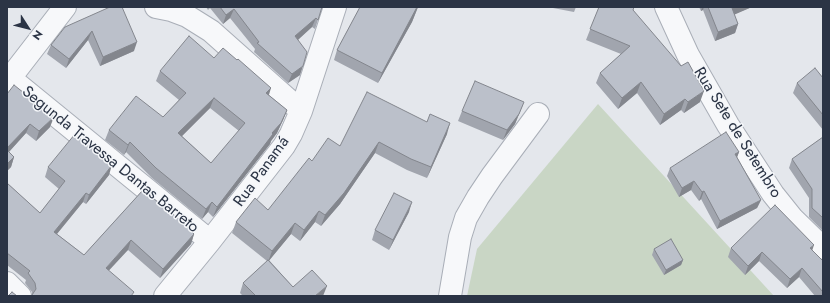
<!DOCTYPE html>
<html>
<head>
<meta charset="utf-8">
<style>
  body { margin:0 }
  #map { position:relative; width:830px; height:303px; overflow:hidden; background:#e4e7ec; font-family:Jost,sans-serif }
  canvas { display:block }
  .frame { position:absolute; inset:0; border:8px solid #2b3445; pointer-events:none }
  .north { position:absolute; left:8px; top:8px; width:40px; height:40px; -webkit-text-stroke:3px #f4f6f9; paint-order:stroke; rotate:126deg; font-size:11px; font-weight:700; line-height:16px; text-align:center; color:#2b3445 }
  .north::after { content:''; display:block; margin:auto; width:14px; height:18px; background:#2b3445; clip-path:polygon(50% 0,100% 100%,50% 72%,0 100%) }
</style>
</head>
<body>
<div id="map">
<canvas width="830" height="303"></canvas>
<div class="frame"></div>
<div class="north">N</div>
</div>
<script>
const context = document.querySelector('canvas').getContext('2d');
context.lineJoin = 'round';
function fill(path, color) { context.fillStyle = color; context.fill(path, 'evenodd'); }
const toPath = rows => new Path2D(rows.map(r => 'M' + r).join(''));
function strokePath(path, color, width, dash) { context.strokeStyle = color; context.lineWidth = width; context.lineCap = dash ? 'butt' : 'round'; context.setLineDash(dash || []); context.stroke(path); }
function write(font, color, halo, rows, align = 'center') {
  context.font = font + ' Jost,sans-serif'; context.lineWidth = 3; context.setLineDash([]); context.textBaseline = 'middle'; context.strokeStyle = halo; context.fillStyle = color; for (const [text, x, y, turn = 0] of rows) {
    context.save(); context.translate(x, y); context.rotate((+turn || 0) * Math.PI / 180); context.textAlign = isNaN(turn) ? turn : align; if (halo) context.strokeText(text, 0, 0); context.fillText(text, 0, 0); context.restore();
  }
}
fill(toPath([
  [598,104,774,296,467,296,477,249]
]), '#c9d6c5');
const minor = toPath([
  [156,7,171,10,187,16,211,31,301,111],
  [666,7,688,55,728,125,773,194,793,219,823,248],
  [10,78,210,241],
  [7,82,65,7],
  [7,283,20,296],
  [165,296,210,241,284,146,291,134,301,111,335,7],
  [450,296,460,237,466,218,478,197,492,176,538,114]
]);
strokePath(minor, '#a9aeb7', 24);
strokePath(minor, '#f7f8fa', 22);
fill(toPath([
  [110,7,134,51,100,66,88,40,66,68,47,54,51,45],
  [206,7,322,7,315,29,312,27,298,40,300,75,288,83,254,52,255,49,230,18,223,24,210,8,208,10],
  [360,7,418,7,412,22,378,83,334,60,337,50],
  [550,7,576,7,574,12,553,8,553,7],
  [599,7,634,7,633,10,700,102,684,113,681,110,660,125,637,93,618,109,596,83,600,73,621,54,586,40],
  [699,7,752,7,734,14,738,24,735,33,715,41,703,10,701,11],
  [214,58,269,95,287,110,283,120,277,133,271,141,270,144,213,217,208,212,202,219,152,178,126,152,124,155,105,140,109,130,163,117,179,100,156,81,160,71],
  [210,108,239,131,211,163,182,136],
  [823,78,823,130,793,93,797,83],
  [7,94,50,127,36,141,26,133,9,152,14,157,11,167,7,171],
  [462,111,520,112,515,124,503,140,458,121],
  [447,134,427,178,407,170,375,153,340,204,321,226,315,222,300,241,291,234,269,260,293,287,323,296,243,296,240,293,243,283,267,261,232,233,236,222,268,210,340,146],
  [823,137,823,231,809,217,809,198,789,168,792,159],
  [739,152,737,157,761,200,757,208,717,229,701,199,699,201,691,190,679,197,667,176,670,168],
  [48,167,109,175,86,204,83,202,57,234,84,255,143,190,194,234,191,244,160,278,128,250,32,295,32,292,25,283,26,280,7,265,7,183,40,213,59,189,45,177],
  [409,212,389,250,372,240,375,230],
  [731,248,812,250,823,261,823,296,815,296,799,277,787,288,759,261,745,275,728,257],
  [654,249,683,260,681,265,664,275,652,255]
]), '#a1a5ae');
fill(toPath([
  [417,7,418,7,412,22,378,83,382,73],
  [702,7,704,7,703,10,701,11],
  [734,7,752,7,729,17,732,8],
  [234,9,230,18,223,24,226,15],
  [316,18,312,27,292,45,295,36],
  [738,24,735,33,715,41,718,32],
  [92,31,88,40,66,68,69,59],
  [137,42,134,51,100,66,103,57],
  [303,66,300,75,288,83,292,74],
  [641,82,637,93,618,109,622,98],
  [271,88,268,98,266,93],
  [704,91,700,102,684,113,688,102],
  [214,98,210,108,175,143,178,133],
  [685,99,681,110,660,125,664,114],
  [524,102,515,124,503,140,507,130],
  [287,110,283,120,277,133,271,141,270,144,213,217,217,207,272,133],
  [54,117,50,127,36,141,39,131],
  [450,123,447,134,427,178,431,167],
  [30,124,26,133,7,154,7,148],
  [130,142,126,152,124,155,128,145],
  [379,142,375,153,340,204,321,226,325,215],
  [739,152,736,160,735,154],
  [14,157,11,167,7,171,7,164],
  [112,165,109,175,86,204,89,195],
  [694,181,691,190,679,197,682,188],
  [704,191,701,199,699,201,702,192],
  [86,193,83,202,51,241,54,232],
  [761,200,757,208,717,229,720,221],
  [212,202,208,212,202,219,206,209],
  [412,202,409,212,389,250,393,240],
  [319,211,315,222,300,241,304,230],
  [295,223,291,234,268,262,272,251],
  [194,234,191,244,160,278,163,269],
  [131,240,128,250,102,278,106,268],
  [814,245,811,254,810,248],
  [762,252,759,261,745,275,748,266],
  [683,260,681,265,664,275,666,270],
  [802,268,799,277,787,288,790,279],
  [327,286,323,296,315,296]
]), '#83868d');
const building = toPath([
  [110,7,122,7,137,42,103,57,92,31,69,59,51,45,65,27,110,7],
  [220,7,322,7,318,20,316,18,295,36,307,52,303,66,292,74,257,43,259,42,234,9,226,15,220,7],
  [360,7,417,7,382,73,337,50,360,7],
  [599,7,634,7,633,10,681,66,688,62,704,91,688,102,685,99,664,114,641,82,622,98,600,73,630,46,590,29,599,7],
  [708,7,734,7,732,8,738,24,718,32,708,7],
  [189,36,214,58,223,48,237,60,238,59,271,88,266,93,287,110,281,123,272,133,273,134,217,207,212,202,206,209,156,168,130,142,128,145,109,130,136,96,163,117,186,93,160,71,189,36],
  [214,98,245,123,211,163,178,133,214,98],
  [815,68,823,78,823,115,797,83,815,68],
  [475,81,524,102,519,114,507,130,462,111,475,81],
  [14,85,54,117,39,131,30,124,7,148,7,94,14,85],
  [367,92,427,122,430,114,450,123,431,167,411,159,379,142,344,193,325,215,319,211,304,230,295,223,272,251,236,222,255,198,268,210,309,158,312,161,328,138,340,146,367,92],
  [726,132,739,152,735,154,761,200,720,221,704,191,702,192,694,181,682,188,670,168,726,132],
  [75,134,112,165,89,195,86,193,54,232,84,255,143,190,189,227,188,228,194,234,163,269,131,240,106,268,134,292,131,296,31,296,32,295,36,289,35,283,28,273,30,271,7,253,7,183,40,213,65,181,48,167,75,134],
  [823,137,823,218,812,208,812,189,792,159,823,137],
  [7,150,14,157,7,164,7,150],
  [394,193,412,202,393,240,375,230,394,193],
  [775,205,814,245,810,248,823,261,823,292,802,268,790,279,762,252,748,266,731,248,775,205],
  [671,239,683,260,666,270,654,249,671,239],
  [268,260,293,287,312,270,327,286,315,296,256,296,243,283,268,260],
  [12,292,17,296,8,296,12,292]
]);
fill(building, '#bbc0ca');
strokePath(building, '#83868d', 1);
write('16px', '#2b3445', '#f4f6f9', [
  ["Rua Sete de Setembro",737,133,58],
  ["Segunda Travessa Dantas Barreto",110,160,39],
  ["Rua Panamá",262,172,-54]
]);
</script>
</body>
</html>
